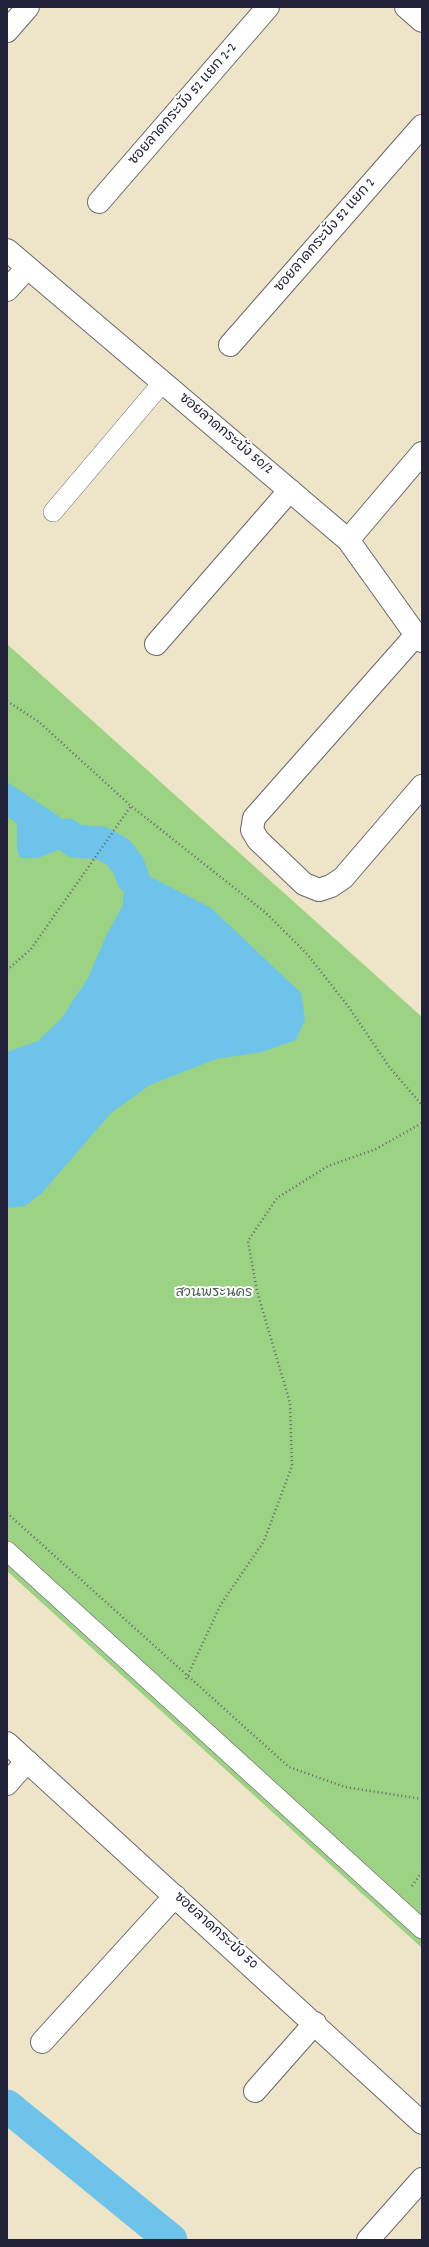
<!DOCTYPE html>
<html>
<head>
<meta charset="utf-8">
<style>
  body { margin:0 }
  #map { position:relative; width:429px; height:2247px; overflow:hidden; background:#eee4c7; font-family:Dekko,sans-serif }
  canvas { display:block }
  .frame { position:absolute; inset:0; border:8px solid #22223b; pointer-events:none }
</style>
</head>
<body>
<div id="map">
<canvas width="429" height="2247"></canvas>
<div class="frame"></div>
</div>
<script>
const context = document.querySelector('canvas').getContext('2d');
context.lineJoin = 'round';
function fill(path, color) { context.fillStyle = color; context.fill(path, 'evenodd'); }
const toPath = rows => new Path2D(rows.map(r => 'M' + r).join(''));
function strokePath(path, color, width, dash) { context.strokeStyle = color; context.lineWidth = width; context.lineCap = dash ? 'butt' : 'round'; context.setLineDash(dash || []); context.stroke(path); }
function write(font, color, halo, rows, align = 'center') {
  context.font = font + ' Dekko,"Playpen Sans Thai",sans-serif'; context.lineWidth = 4; context.setLineDash([]); context.textBaseline = 'middle'; context.strokeStyle = halo; context.fillStyle = color; for (const [text, x, y, turn = 0] of rows) {
    context.save(); context.translate(x, y); context.rotate((+turn || 0) * Math.PI / 180); context.textAlign = isNaN(turn) ? turn : align; if (halo) context.strokeText(text, 0, 0); context.fillText(text, 0, 0); context.restore();
  }
}
fill(toPath([
  [7,644,422,1017,422,1948,7,1571]
]), '#9bd283');
fill(toPath([
  [7,782,60,817,67,835,58,850,38,858,20,858,17,849,17,823,7,817],
  [147,875,211,908,301,993,305,1020,296,1040,262,1052,216,1059,150,1085,111,1113,42,1193,25,1206,7,1208,7,1052,38,1041,61,1019,88,978,107,934,123,905,124,890,133,878]
]), '#6ec3ea');
strokePath(toPath([
  [67,835,75,841,101,843,118,852,128,865,133,878],
  [7,2106,171,2240]
]), '#6ec3ea', 33);
const service = toPath([
  [53,512,163,382],
  [7,1551,422,1929]
]);
const minor = toPath([
  [406,7,422,21],
  [7,31,28,7],
  [99,202,268,7],
  [7,250,348,540,416,635,422,641],
  [7,290,27,268],
  [230,345,422,126],
  [348,540,422,453],
  [416,635,254,818,252,830,258,840,304,884,319,890,331,886,343,878,422,786],
  [156,644,290,490],
  [7,1743,422,2123],
  [7,1784,27,1761],
  [42,2042,175,1896],
  [255,2091,315,2023],
  [368,2240,422,2179]
]);
strokePath(service, '#69666c', 20);
strokePath(minor, '#69666c', 24);
strokePath(toPath([
  [7,701,39,722,131,806,266,913,307,954,348,1006,390,1068,422,1105],
  [7,970,31,949,131,806],
  [7,1513,289,1767,345,1787,422,1799],
  [186,1679,221,1604,264,1541,292,1466,290,1403,257,1291,248,1241,277,1198,328,1166,376,1149,422,1123],
  [412,1886,422,1872]
]), '#69666c', 2.5, [1, 3]);
strokePath(service, '#fff', 19);
strokePath(minor, '#fff', 22);
write('14px', '#22223b', '#fff', [
  ["ซอยลาดกระบัง 52 แยก 2-2",184,105,-49],
  ["ซอยลาดกระบัง 52 แยก 2",326,236,-49],
  ["ซอยลาดกระบัง 50/2",225,435,40],
  ["ซอยลาดกระบัง 50",215,1932,42]
]);
write('14px', '#4c6054', '#fff', [
  ["สวนพระนคร",214,1294]
]);
</script>
</body>
</html>
